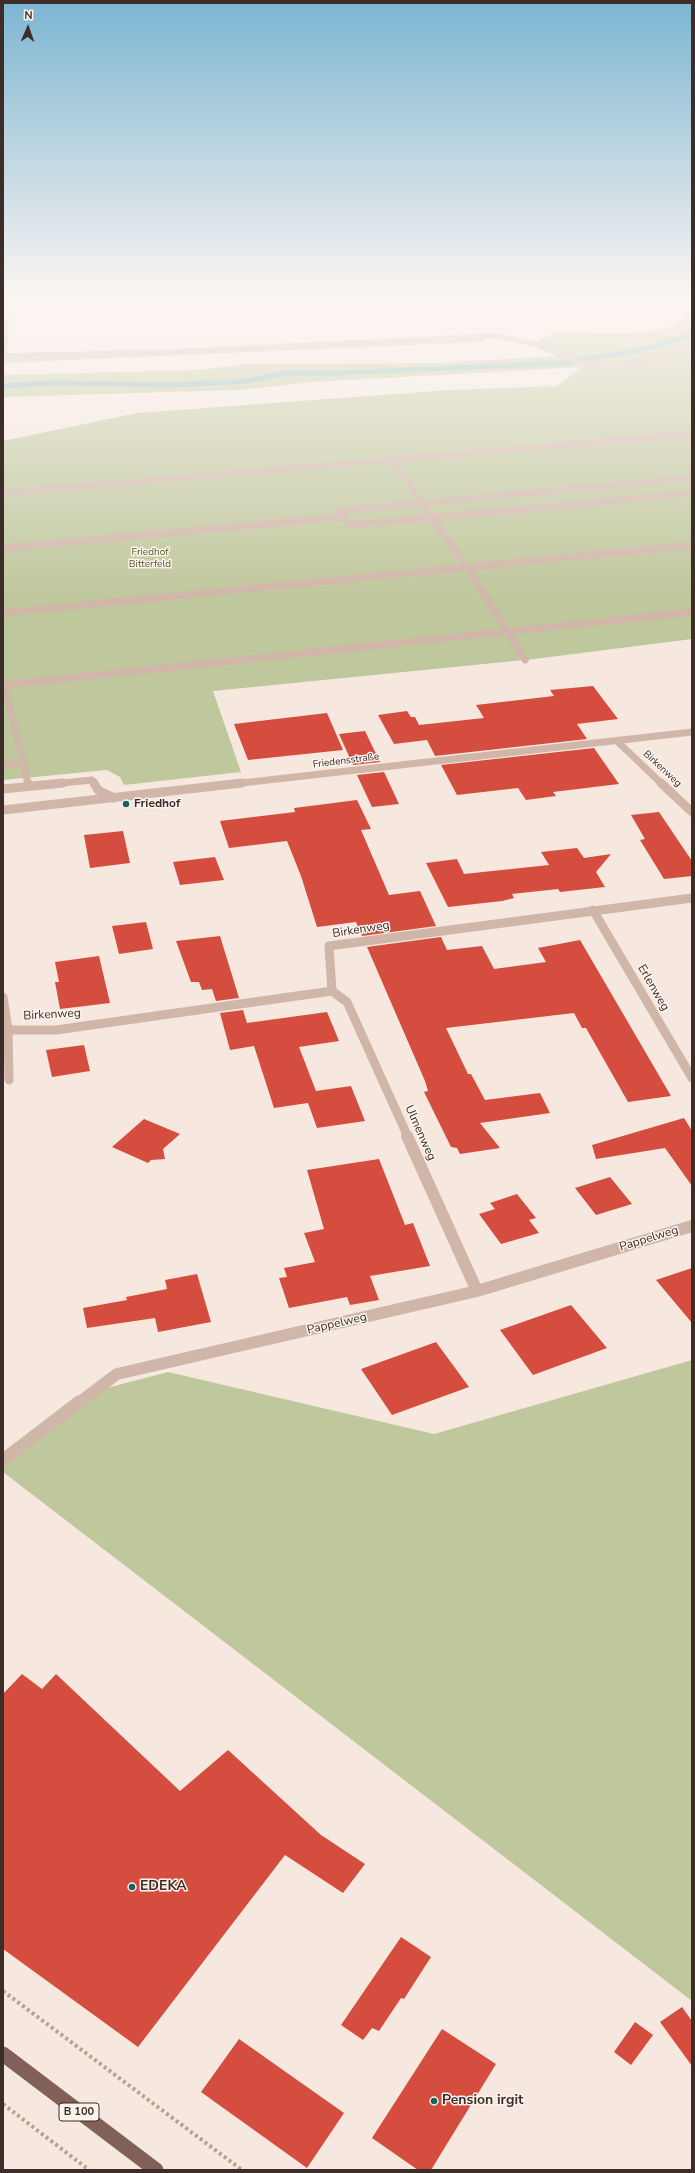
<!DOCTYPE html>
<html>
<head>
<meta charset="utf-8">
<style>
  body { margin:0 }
  #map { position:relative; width:695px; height:2173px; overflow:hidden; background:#f6e8df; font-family:"Nunito Sans",sans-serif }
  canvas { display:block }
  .frame { position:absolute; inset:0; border:4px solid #3c2d29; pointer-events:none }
  .north { position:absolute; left:8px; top:8px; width:40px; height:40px; -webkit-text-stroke:3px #fcf3ed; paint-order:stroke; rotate:2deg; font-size:11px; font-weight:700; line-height:16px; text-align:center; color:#3c2d29 }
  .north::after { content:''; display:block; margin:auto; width:14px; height:18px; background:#3c2d29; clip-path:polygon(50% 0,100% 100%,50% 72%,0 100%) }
</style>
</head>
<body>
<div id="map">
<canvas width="695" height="2173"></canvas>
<div class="frame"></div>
<div class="north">N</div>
</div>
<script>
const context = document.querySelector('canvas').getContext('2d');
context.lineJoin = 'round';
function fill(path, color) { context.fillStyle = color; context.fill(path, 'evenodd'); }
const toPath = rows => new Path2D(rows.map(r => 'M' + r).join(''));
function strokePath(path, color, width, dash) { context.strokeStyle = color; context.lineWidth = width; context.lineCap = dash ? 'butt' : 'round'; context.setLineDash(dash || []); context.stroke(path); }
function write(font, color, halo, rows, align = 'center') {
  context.font = font + ' "Nunito Sans",sans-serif'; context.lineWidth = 3; context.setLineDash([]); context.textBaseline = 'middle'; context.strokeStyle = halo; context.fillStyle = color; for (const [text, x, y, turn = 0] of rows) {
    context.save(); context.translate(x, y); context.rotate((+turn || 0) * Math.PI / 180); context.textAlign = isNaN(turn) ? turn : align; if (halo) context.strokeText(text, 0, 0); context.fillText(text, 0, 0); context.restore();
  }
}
fill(toPath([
  [692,312,692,639,534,659,213,691,241,772,124,785,120,777,107,770,3,780,3,441,137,413,449,390,557,386,582,367,313,382,240,390,3,397,3,375,198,370,248,364,438,363,558,356,537,341,555,333,633,334,673,327],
  [3,318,9,318,7,353,44,357,483,339,484,342,3,363],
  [692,1360,692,2001,3,1472,3,1452,76,1396,168,1372,434,1434]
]), '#bfc79c');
strokePath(toPath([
  [3,386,52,383,169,385,248,381,286,373,338,373,561,363,641,350,692,335]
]), '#7ab7b0', 5);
fill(toPath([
  [593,686,618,719,577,724,587,739,435,756,427,740,394,744,378,715,407,711,411,717,415,717,419,725,484,718,476,705,554,696,550,690],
  [327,713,343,750,248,760,234,724],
  [365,731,380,762,353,765,339,734],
  [594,748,619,784,553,792,556,796,526,800,518,788,457,795,441,765],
  [384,772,399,804,372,807,357,775],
  [357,800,371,829,361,830,389,895,420,891,436,926,362,936,356,922,317,927,301,876,287,841,229,848,220,821,295,812,294,808],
  [659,812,692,861,692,876,664,879,640,840,645,839,631,815],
  [123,831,130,863,90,868,84,835],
  [577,848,584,858,611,854,596,872,605,887,560,892,558,889,512,894,514,898,502,901,448,907,426,863,457,859,464,874,549,865,541,852],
  [215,857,224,880,180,885,173,862],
  [146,922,153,949,119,954,112,926],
  [220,936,239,998,216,1001,212,989,202,990,199,982,191,982,176,941],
  [441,937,447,950,482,946,494,969,546,962,538,948,580,940,671,1096,628,1102,586,1028,582,1028,574,1013,446,1028,468,1074,471,1074,485,1100,540,1093,550,1113,480,1123,500,1148,460,1154,457,1148,451,1147,424,1092,428,1091,425,1081,367,947],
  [99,956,110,1003,60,1009,55,982,59,982,55,962],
  [243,1010,247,1023,327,1012,339,1041,299,1047,316,1091,351,1086,365,1121,317,1128,308,1103,274,1108,254,1046,230,1050,220,1013],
  [84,1045,90,1071,52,1077,46,1050],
  [684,1118,692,1131,692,1186,665,1148,596,1159,592,1145],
  [144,1119,180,1134,163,1149,165,1159,151,1160,148,1163,112,1147],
  [379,1159,405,1225,413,1223,430,1266,370,1276,379,1300,350,1305,347,1297,289,1308,279,1278,287,1277,284,1268,315,1262,304,1233,324,1229,307,1170],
  [610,1177,632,1204,596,1215,575,1188],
  [517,1194,536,1218,529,1220,539,1233,501,1244,479,1214,495,1209,490,1203],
  [692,1268,692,1323,656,1280],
  [197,1274,211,1322,158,1332,155,1318,87,1328,83,1308,127,1300,126,1297,167,1289,165,1280],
  [571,1305,607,1348,533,1375,500,1330],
  [436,1342,469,1387,392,1415,361,1369],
  [22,1674,42,1689,56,1674,180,1791,228,1750,321,1835,365,1864,343,1893,285,1855,138,2047,3,1949,3,1694],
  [401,1937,431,1957,404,1999,401,1998,379,2031,372,2028,363,2040,341,2025],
  [682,2007,692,2021,692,2066,660,2022],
  [635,2022,653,2035,631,2065,614,2052],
  [442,2029,496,2064,431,2170,418,2170,372,2138],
  [239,2039,344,2113,307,2168,201,2092]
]), '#d44d3f');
strokePath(toPath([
  [3,1991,242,2170],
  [3,2104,89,2170]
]), '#bc9e93', 4, [3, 3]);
strokePath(toPath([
  [3,356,172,352,495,336,535,344,584,364,609,366,631,365,692,349],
  [391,459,427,510],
  [3,493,692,434],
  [346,510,692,478],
  [516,510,692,493]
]), '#d0b5a9', 5.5);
strokePath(toPath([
  [426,509,467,567,525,660],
  [345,517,341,510,357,509],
  [3,548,345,517,350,525,526,509],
  [3,613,692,545],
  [23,762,28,784],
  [3,764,23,762,4,685,692,612],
  [53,784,92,780,94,784]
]), '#d0b5a9', 7);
strokePath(toPath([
  [28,783,29,786],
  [94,783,98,790,114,798],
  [3,789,63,783]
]), '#d0b5a9', 9);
strokePath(toPath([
  [617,741,662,784],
  [233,784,692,732]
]), '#d0b5a9', 7);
strokePath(toPath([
  [661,783,692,812],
  [3,810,242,783],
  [593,910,692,1078],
  [332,991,347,1002,408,1137],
  [3,997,8,1029,9,1080],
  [3,1030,56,1030,332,991,329,946,692,898]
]), '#d0b5a9', 9);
strokePath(toPath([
  [407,1136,477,1291],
  [3,1460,117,1374,477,1291,692,1226]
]), '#d0b5a9', 12);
strokePath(toPath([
  [3,2054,156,2170]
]), '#806059', 15);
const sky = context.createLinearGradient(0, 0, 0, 600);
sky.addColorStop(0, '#7cb5d2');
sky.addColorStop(0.49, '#fbf5f1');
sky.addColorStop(1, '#fbf5f100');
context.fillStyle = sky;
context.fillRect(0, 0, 695, 600);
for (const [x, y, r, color] of [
  [126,804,4,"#19645e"],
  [132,1887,4,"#19645e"],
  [434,2101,4,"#19645e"]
]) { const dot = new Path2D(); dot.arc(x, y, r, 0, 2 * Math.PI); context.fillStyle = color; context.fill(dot); strokePath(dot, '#fcf3ed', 1.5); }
write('10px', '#535e2a', '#fcf3ed', [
  ["Friedhof",150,553],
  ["Bitterfeld",150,565]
]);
write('10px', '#3c2d29', '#fcf3ed', [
  ["Friedensstraße",346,761,-7],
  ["Birkenweg",662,769,43]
]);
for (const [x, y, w] of [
  [79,2112,40]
]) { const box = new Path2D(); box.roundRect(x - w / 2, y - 9, w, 18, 3); context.fillStyle = '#fcf3ed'; context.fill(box); strokePath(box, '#3c2d29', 1); }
write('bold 11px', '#3c2d29', null, [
  ["B 100",79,2112]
]);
write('bold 12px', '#3c2d29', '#fcf3ed', [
  ["Friedhof",134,804]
], 'left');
write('12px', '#3c2d29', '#fcf3ed', [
  ["Birkenweg",361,930,-9],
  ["Erlenweg",653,988,60],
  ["Birkenweg",52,1015,-3],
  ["Ulmenweg",420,1133,66],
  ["Pappelweg",649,1239,-17],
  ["Pappelweg",337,1324,-13]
]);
write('bold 14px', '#3c2d29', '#fcf3ed', [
  ["EDEKA",140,1887],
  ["Pension irgit",442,2101]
], 'left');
</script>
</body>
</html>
